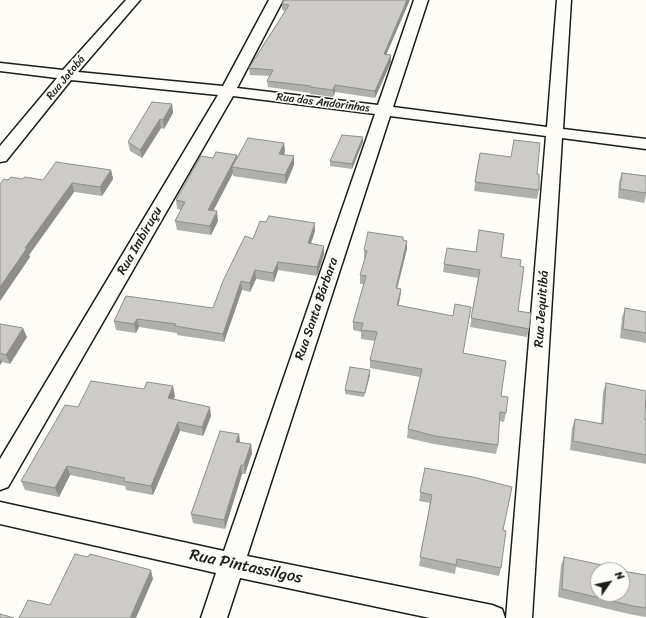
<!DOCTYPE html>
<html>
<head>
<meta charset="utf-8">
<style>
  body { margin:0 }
  #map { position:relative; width:646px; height:618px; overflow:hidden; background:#fdfcf7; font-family:Sriracha,sans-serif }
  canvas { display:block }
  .north { position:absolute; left:590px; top:562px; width:40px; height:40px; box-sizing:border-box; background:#fdfcf7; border:1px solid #a3a29f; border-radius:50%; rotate:56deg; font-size:11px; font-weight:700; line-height:16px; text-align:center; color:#1c1c1c }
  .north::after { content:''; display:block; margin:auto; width:14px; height:18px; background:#1c1c1c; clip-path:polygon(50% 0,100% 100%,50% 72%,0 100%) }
</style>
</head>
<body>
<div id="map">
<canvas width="646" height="618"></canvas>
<div class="north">N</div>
</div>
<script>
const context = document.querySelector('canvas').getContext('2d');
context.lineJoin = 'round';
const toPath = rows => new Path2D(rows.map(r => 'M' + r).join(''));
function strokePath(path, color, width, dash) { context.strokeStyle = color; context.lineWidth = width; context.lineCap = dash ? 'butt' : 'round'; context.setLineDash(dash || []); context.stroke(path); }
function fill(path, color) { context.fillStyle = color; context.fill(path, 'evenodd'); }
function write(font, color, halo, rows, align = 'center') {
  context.font = font + ' Sriracha,sans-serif'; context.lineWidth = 3.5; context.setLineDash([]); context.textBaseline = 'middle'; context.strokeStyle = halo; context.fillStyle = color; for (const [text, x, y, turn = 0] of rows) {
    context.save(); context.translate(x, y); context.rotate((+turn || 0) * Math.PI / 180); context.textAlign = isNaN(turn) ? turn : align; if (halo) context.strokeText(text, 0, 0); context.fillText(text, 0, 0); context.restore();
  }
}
const minor = toPath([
  [126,0,140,0,78,72,223,86,269,0,283,0,237,88,378,105,414,0,428,0,393,107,547,127,557,0,571,0,563,129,646,139,646,149,562,138,532,618,506,618,546,136,390,116,247,556,492,605,502,609,505,618,430,618,240,578,227,618,201,618,216,573,0,524,0,502,224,551,375,114,233,96,8,487,0,490,0,459,218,95,71,80,6,161,0,162,0,146,57,78,0,71,0,63,63,70,126,0]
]);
strokePath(minor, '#1c1c1c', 3);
fill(minor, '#fdfcf7');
fill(toPath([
  [284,0,387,54,391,55,391,62,375,98,335,92,333,97,310,94,310,93,268,87,267,81,270,76,250,75,249,68,285,11,282,10,282,4],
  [172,104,173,113,164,129,161,128,142,158,130,151,128,142],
  [363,142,352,169,330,166,330,161],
  [284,143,285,152,283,154,294,165,286,184,233,176,233,173,213,211,218,221,211,235,177,230,175,221,181,210,177,209,176,200,213,158,237,158],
  [480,153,537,174,539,190,537,199,474,191],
  [111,170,113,179,102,196,74,192,29,255,30,257,0,301,0,184,8,180,22,179,43,180],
  [622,173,646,176,646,195,644,203,618,198,619,182],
  [266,222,315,231,311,244,324,246,324,254,317,276,278,270,274,282,256,279,250,292,242,290,224,342,177,335,177,333,139,327,136,333,116,330,114,321,213,308,253,239],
  [403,240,407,241,407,249,397,288,401,289,400,298,398,306,463,353,501,396,506,413,504,422,499,421,498,445,496,454,434,444,407,438,408,429,420,377,370,368,370,360,375,341,361,339,361,332,353,330,353,322,364,284,360,284,360,275,365,259,364,259,364,250],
  [501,257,518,311,529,329,527,337,470,327,478,278,443,272,444,264],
  [625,308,646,312,646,343,620,338,622,317],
  [0,324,27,337,10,364,2,362,0,365],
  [370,375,364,397,345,394,345,390],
  [606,383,646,420,646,464,570,450,572,428,575,419,601,424,603,392],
  [175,396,173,399,211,416,203,436,180,431,153,495,126,490,125,486,70,475,59,497,25,490,21,481,78,407],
  [239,434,240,443,251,444,252,453,245,474,242,474,225,529,193,523,191,514],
  [425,468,503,530,501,568,499,576,456,567,455,574,419,566,430,503,419,501],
  [564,557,607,568,646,575,646,617,629,614,558,597,561,565]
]), '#afafac');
fill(toPath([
  [407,0,410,0,384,60,384,54],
  [391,55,391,62,375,98,375,91],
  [335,85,335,92,333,97,333,90],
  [172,104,173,113,164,129,163,120],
  [160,119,161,128,142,158,140,150],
  [363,137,363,142,352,169,352,164],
  [284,143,285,152,280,163,279,154],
  [237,155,238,164,232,167,233,173,209,219,208,210],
  [294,156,294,165,286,184,285,175],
  [111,170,113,179,102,196,100,187],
  [72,183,74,192,29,255,30,257,0,301,0,287,25,248],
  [217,211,218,221,211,235,210,226],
  [315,223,315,231,308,252,308,243],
  [407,241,407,249,395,297,396,288],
  [324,246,324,254,317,276,317,267],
  [278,262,278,270,274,282,273,273],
  [255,270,256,279,250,292,250,283],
  [241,281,242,290,224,342,223,334],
  [401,289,400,298,396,314,397,305],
  [137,319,139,327,136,333,134,324],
  [23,328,27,337,10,364,6,355],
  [0,358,2,362,0,365],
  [370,370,370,375,364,397,365,393],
  [173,386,175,396,170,408,168,398],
  [210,407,211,416,203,436,202,427],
  [178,422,180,431,153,495,151,486],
  [239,434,240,443,236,442],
  [251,444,252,453,245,474,244,465],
  [241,465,242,474,225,529,224,520],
  [67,466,70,475,59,497,55,488],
  [151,570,153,579,136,618,130,618]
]), '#8f8e8c');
const building = toPath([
  [284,0,407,0,384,54,391,55,375,91,335,85,333,90,310,87,311,86,267,81,273,70,249,68,289,5,282,4,284,0],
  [152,102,172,104,163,120,160,119,140,150,128,142,152,102],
  [342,135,363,137,352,164,330,161,342,135],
  [248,138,284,143,279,154,294,156,285,175,232,167,248,138],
  [514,140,540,143,537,174,539,174,539,190,475,182,480,153,511,157,514,140],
  [216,152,237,155,208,210,217,211,210,226,175,221,185,202,176,200,201,156,213,158,216,152],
  [56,162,111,170,100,187,72,183,25,248,27,248,0,287,0,184,4,179,8,180,11,177,22,179,25,177,43,180,56,162],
  [622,173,646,176,646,193,620,189,622,173],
  [269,216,315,223,308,243,324,246,317,267,278,262,273,273,255,270,250,283,241,281,223,334,175,326,176,324,137,319,134,324,114,321,126,296,213,308,223,281,245,236,253,239,260,221,266,222,269,216],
  [479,230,504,234,501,257,521,260,520,266,524,267,518,311,531,313,529,329,471,318,480,270,444,264,447,248,476,252,479,230],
  [368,232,403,237,403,240,407,241,396,288,401,289,397,305,453,316,455,304,471,307,463,353,506,361,501,396,508,397,506,413,500,412,498,445,435,436,408,429,422,369,370,360,377,332,361,330,363,323,353,322,366,276,360,275,367,251,364,250,368,232],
  [625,308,646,312,646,333,623,329,625,308],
  [0,324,23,328,6,355,0,353,0,324],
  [350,367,370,370,365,393,345,390,350,367],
  [91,381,144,389,147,382,173,386,168,398,210,407,202,427,178,422,151,486,123,481,125,478,67,466,55,488,21,481,65,405,78,407,91,381],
  [606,383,646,391,645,420,646,420,646,455,573,441,575,419,603,424,606,383],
  [220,431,239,434,236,442,251,444,244,465,241,465,224,520,191,514,220,431],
  [425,468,473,477,512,487,503,530,506,531,501,568,457,559,456,565,420,557,432,495,420,492,425,468],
  [75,554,88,557,90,554,151,570,130,618,19,618,28,600,50,605,75,554],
  [564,557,607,566,607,568,617,570,598,570,598,594,622,594,622,571,646,575,646,608,633,606,562,589,564,557],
  [0,614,14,618,0,618,0,614]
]);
fill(building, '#cccbc8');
strokePath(building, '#8f8e8c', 1);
write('11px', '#1c1c1c', '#fdfcf7', [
  ["Rua Jatobá",66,78,-50],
  ["Rua das Andorinhas",323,103,7]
]);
write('13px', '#1c1c1c', '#fdfcf7', [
  ["Rua Imbiruçu",140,241,-60],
  ["Rua Santa Bárbara",317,309,-71],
  ["Rua Jequitibá",542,309,-86]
]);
write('16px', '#1c1c1c', '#fdfcf7', [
  ["Rua Pintassilgos",246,567,12]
]);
</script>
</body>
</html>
